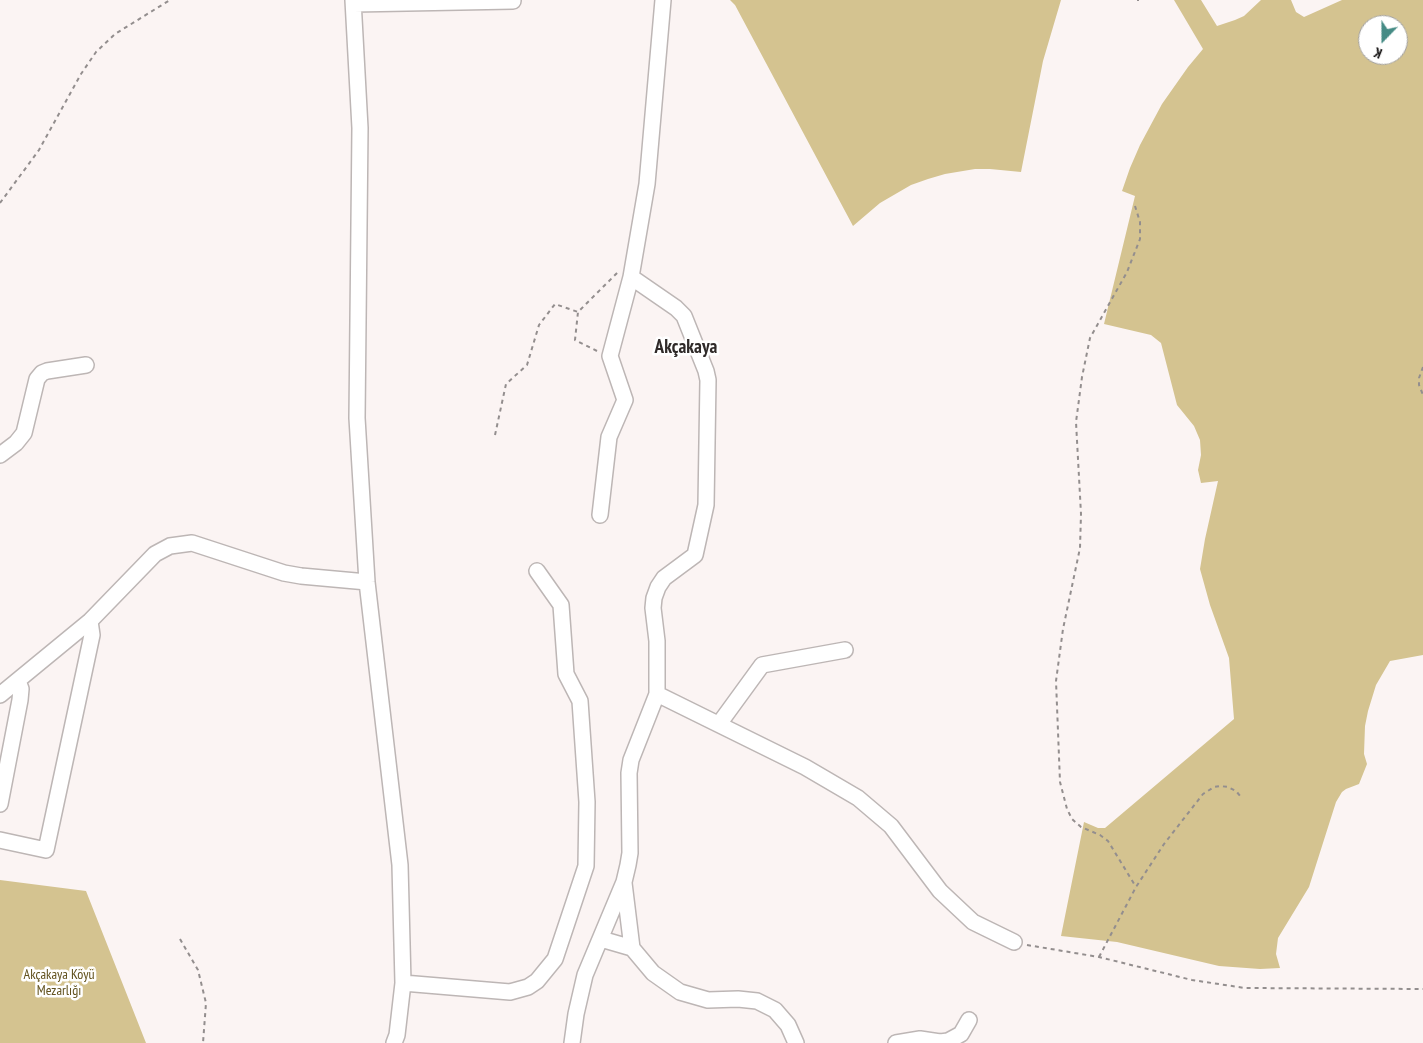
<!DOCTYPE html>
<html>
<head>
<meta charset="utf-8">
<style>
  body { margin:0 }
  #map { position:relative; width:1423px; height:1043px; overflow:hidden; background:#fbf4f3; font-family:"PT Sans Narrow",sans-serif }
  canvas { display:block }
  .north { position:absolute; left:1358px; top:15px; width:50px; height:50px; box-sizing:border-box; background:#fff; border:1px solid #a09f9f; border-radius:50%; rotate:202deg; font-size:14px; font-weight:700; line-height:20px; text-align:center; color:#110f0f }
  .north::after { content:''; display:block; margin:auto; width:18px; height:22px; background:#458b85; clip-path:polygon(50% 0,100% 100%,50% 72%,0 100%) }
</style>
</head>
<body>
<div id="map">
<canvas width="1423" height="1043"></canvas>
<div class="north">K</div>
</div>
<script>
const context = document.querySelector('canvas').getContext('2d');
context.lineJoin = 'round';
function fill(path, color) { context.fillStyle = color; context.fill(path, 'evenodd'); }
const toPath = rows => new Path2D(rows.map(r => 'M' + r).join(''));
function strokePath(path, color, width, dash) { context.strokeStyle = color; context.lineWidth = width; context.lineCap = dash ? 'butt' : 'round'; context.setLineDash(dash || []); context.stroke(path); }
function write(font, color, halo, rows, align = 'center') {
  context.font = font + ' "PT Sans Narrow",sans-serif'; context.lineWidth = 5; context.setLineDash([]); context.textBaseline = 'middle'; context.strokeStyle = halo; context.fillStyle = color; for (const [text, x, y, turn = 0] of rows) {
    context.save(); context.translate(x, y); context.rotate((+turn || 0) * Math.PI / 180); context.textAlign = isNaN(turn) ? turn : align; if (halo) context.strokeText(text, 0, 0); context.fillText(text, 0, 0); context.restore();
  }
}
fill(toPath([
  [730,0,1061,0,1043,61,1021,172,990,169,975,169,945,174,928,179,911,185,880,203,853,226,735,5],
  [1174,0,1201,0,1217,26,1235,20,1244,16,1261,0,1291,0,1296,12,1304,17,1342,0,1423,0,1423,655,1390,661,1376,685,1368,711,1365,726,1364,754,1367,764,1359,784,1346,789,1342,792,1336,802,1309,887,1278,938,1276,954,1280,968,1260,969,1219,966,1117,942,1061,936,1084,822,1098,828,1105,828,1234,719,1229,658,1210,605,1200,569,1205,539,1218,481,1201,483,1198,470,1201,455,1200,440,1194,426,1177,405,1161,343,1151,335,1104,324,1135,196,1122,191,1130,168,1140,145,1162,104,1188,67,1203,49],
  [1368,25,1398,25,1398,55,1368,55],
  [0,880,86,891,146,1043,0,1043]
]), '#d4c390');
const minor = toPath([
  [353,0,360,128,357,418,367,582,400,865,403,983,397,1035,394,1043],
  [354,4,513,1],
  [0,455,16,443,24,433,37,379,42,373,47,371,86,365],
  [600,515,609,437,625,400,610,356,631,277],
  [657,694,805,767,858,798,891,826,940,891,973,922,1014,942],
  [0,695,90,621,155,554,170,546,192,543,284,573,301,576,367,582],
  [719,724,762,665,845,650],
  [0,804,20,700,21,689,18,681],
  [0,840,46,850,92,635,90,621],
  [624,883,632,948,653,973,680,992,708,1000,738,999,757,1001,775,1010,788,1025,796,1043],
  [601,939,632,948],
  [403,983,510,992,528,987,537,981,555,959,586,866,587,802,580,701,566,674,561,605,537,571],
  [572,1043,576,1014,585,975,624,882,628,865,630,853,629,773,631,760,657,694,657,641,653,608,654,598,658,587,664,578,695,555,706,505,708,380,706,371,684,316,676,308,631,277,647,184,663,0],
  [896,1043,920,1039,940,1042,948,1041,961,1034,969,1020]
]);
strokePath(minor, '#bdb6b5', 18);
strokePath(toPath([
  [1138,0,1138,1],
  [0,203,39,150,81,74,96,52,115,34,170,0],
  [1135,206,1140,222,1140,239,1127,272,1090,338,1082,377,1076,422,1081,514,1080,548,1063,629,1056,681,1060,782,1067,809,1072,819,1081,827,1100,835,1108,841,1136,887],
  [597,351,575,340,578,312,619,271],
  [1423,367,1419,378,1419,385,1423,395],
  [495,435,506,384,527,365,539,325,555,304,578,312],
  [180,939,198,970,206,1003,203,1043],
  [1027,945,1099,957,1192,980,1245,988,1423,989],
  [1099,957,1136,887,1164,844,1203,794,1214,787,1220,786,1228,787,1236,791,1241,797]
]), '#938e8e', 2, [4, 4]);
strokePath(minor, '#fff', 15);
write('14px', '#61511d', '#fff', [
  ["Akçakaya Köyü",59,975],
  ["Mezarlığı",59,991]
]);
write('bold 19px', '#2f2a29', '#fff', [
  ["Akçakaya",686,348]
]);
</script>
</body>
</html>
